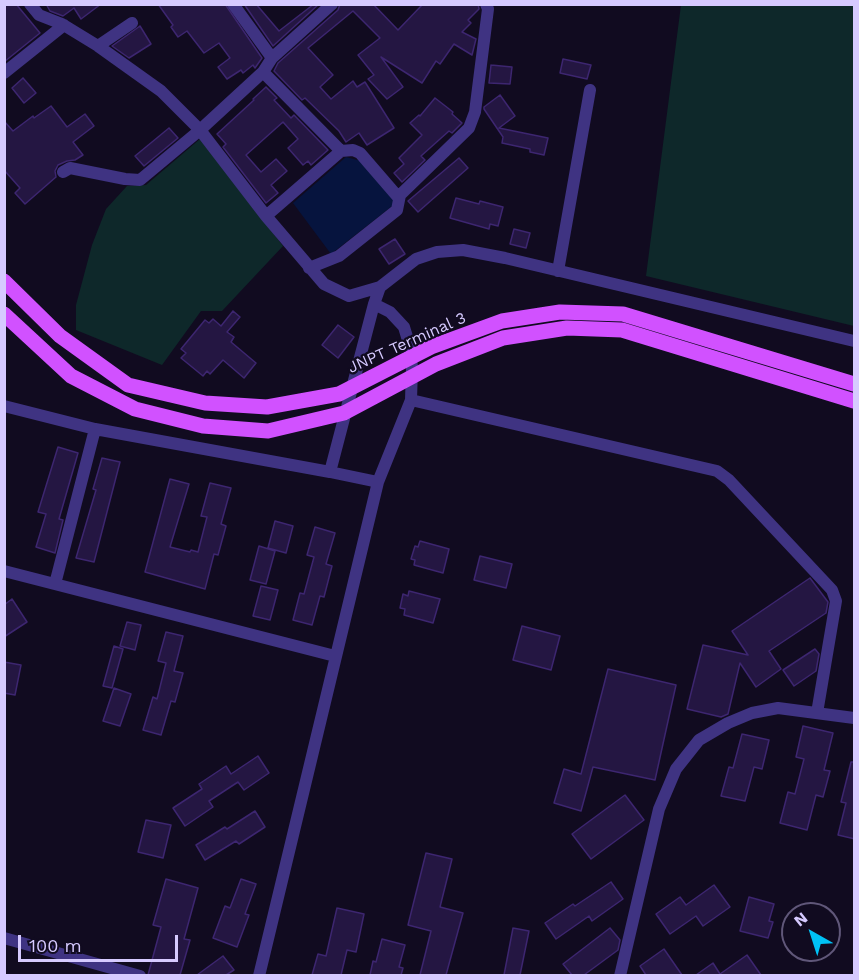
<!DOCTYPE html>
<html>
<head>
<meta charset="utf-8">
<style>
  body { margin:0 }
  #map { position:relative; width:859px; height:980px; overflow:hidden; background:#110b20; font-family:"Work Sans",sans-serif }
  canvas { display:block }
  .frame { position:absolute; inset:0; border:6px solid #d6caff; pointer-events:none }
  .north { position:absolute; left:781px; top:902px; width:60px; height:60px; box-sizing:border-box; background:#110b20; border:2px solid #605779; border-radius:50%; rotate:321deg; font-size:16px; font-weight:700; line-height:24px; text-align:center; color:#d6caff }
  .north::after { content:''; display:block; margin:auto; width:21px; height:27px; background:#00c2f5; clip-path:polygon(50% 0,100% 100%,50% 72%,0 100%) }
  .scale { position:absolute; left:18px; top:935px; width:160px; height:27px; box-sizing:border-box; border:3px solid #d6caff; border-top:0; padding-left:8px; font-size:18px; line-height:21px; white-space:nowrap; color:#d6caff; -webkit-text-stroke:4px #110b20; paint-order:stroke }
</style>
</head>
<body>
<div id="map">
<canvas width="859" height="980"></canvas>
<div class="frame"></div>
<div class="north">N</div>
<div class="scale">100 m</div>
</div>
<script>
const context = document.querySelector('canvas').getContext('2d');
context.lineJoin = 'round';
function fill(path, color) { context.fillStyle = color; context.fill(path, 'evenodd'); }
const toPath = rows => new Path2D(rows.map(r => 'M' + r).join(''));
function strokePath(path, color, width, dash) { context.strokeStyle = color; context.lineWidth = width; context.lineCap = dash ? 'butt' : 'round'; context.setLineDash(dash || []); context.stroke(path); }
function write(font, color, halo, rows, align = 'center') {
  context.font = font + ' "Work Sans",sans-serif'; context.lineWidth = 4.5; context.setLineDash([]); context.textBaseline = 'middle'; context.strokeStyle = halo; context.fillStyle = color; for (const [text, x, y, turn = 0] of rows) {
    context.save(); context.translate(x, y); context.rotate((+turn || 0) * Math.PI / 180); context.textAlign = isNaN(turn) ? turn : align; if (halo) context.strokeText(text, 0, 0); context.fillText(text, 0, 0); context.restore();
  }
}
fill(toPath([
  [681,5,854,5,854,326,646,276],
  [200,139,283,246,222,311,201,311,162,365,76,330,76,305,92,245,106,209,127,186,146,185]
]), '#0e282a');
fill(toPath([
  [346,157,361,161,396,203,331,254,293,203]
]), '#06143e');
const building = toPath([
  [4,4,16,4,40,33,4,62,4,4],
  [46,4,101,4,81,19,74,8,63,16,50,11,46,4],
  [158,4,225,4,262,58,255,68,253,65,243,73,241,70,227,79,218,67,230,58,219,43,204,53,187,31,178,37,171,27,173,25,158,4],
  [244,4,256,4,279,31,314,4,319,4,273,46,244,4],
  [340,4,373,4,398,30,423,4,478,4,479,9,468,20,471,23,462,32,476,39,472,55,454,44,440,64,436,61,422,83,381,57,403,87,387,99,368,79,374,75,358,55,380,38,353,11,308,48,333,75,320,87,331,99,353,81,357,87,365,82,394,128,367,145,359,133,346,142,339,131,305,98,302,100,274,71,278,63,338,10,340,4],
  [140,26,151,44,129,58,112,46,140,26],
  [563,59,591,65,587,79,560,73,563,59],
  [491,65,512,67,510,84,489,83,491,65],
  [23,78,36,93,24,103,12,88,23,78],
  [266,87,277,98,274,100,291,118,294,115,328,150,311,165,308,161,303,165,288,148,298,139,283,122,246,155,261,172,276,159,287,171,271,185,278,193,266,203,223,147,226,144,217,134,254,100,253,99,266,87],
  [500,95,515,116,499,128,548,138,544,155,530,152,530,149,502,143,503,137,484,109,484,107,500,95],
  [435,98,453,112,452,114,462,123,452,133,449,131,421,156,425,160,402,182,394,173,404,164,399,158,422,135,410,123,419,115,420,116,435,98],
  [51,106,67,127,85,114,94,126,73,142,83,155,75,160,67,161,58,165,55,171,56,177,25,204,15,193,20,188,4,170,4,121,13,131,33,116,34,118,51,106],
  [169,128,178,138,144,166,135,156,169,128],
  [459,158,468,168,418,212,408,201,459,158],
  [456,198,479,204,480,201,503,207,498,226,490,224,489,229,450,218,456,198],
  [514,229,530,233,526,248,510,244,514,229],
  [395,239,405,254,389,264,379,249,395,239],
  [233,311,240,317,227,332,234,337,231,342,256,363,244,378,223,360,210,374,207,371,203,376,181,358,186,353,181,349,205,320,209,323,213,319,221,326,233,311],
  [338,325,354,337,338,358,322,345,338,325],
  [58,447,78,453,59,519,63,520,55,553,36,547,46,514,38,512,58,447],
  [102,458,120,462,94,562,76,558,96,490,93,489,102,458],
  [170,479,189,484,170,547,190,552,191,550,198,552,207,517,201,516,210,483,231,488,221,524,226,526,218,555,214,554,205,589,145,572,170,479],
  [275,521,293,526,286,553,268,548,275,521],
  [315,527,335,533,326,564,332,566,324,597,320,596,312,625,293,620,300,593,304,594,314,557,307,555,315,527],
  [420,541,449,549,443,573,414,565,415,560,411,559,415,546,418,547,420,541],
  [259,546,275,551,266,584,250,580,259,546],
  [480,556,512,564,506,588,474,580,480,556],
  [810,578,828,602,826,613,769,651,781,669,756,687,740,663,728,714,721,717,687,709,703,645,748,655,732,631,810,578],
  [261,586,278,590,270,620,253,616,261,586],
  [409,591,440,599,433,623,404,615,405,609,400,608,403,594,408,596,409,591],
  [12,599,27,622,4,637,4,605,12,599],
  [127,622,141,625,135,650,120,646,127,622],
  [522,626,560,636,551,670,513,660,522,626],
  [166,632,183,636,174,671,183,673,175,702,171,701,161,735,143,730,153,697,157,699,166,663,158,661,166,632],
  [114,646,123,649,112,688,103,686,114,646],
  [815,649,819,654,816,671,794,686,783,670,815,649],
  [4,662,21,665,15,695,4,693,4,662],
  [608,669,676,685,655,780,593,767,581,811,554,803,564,769,581,774,608,669],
  [114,688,131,694,120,726,103,721,114,688],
  [803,726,833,733,824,770,830,771,823,797,816,795,807,830,780,823,788,792,795,794,804,759,796,757,803,726],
  [742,734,769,740,762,769,754,767,745,801,721,796,729,767,733,768,742,734],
  [258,756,269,773,244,790,238,782,209,801,213,807,185,826,173,808,202,789,199,784,226,766,231,774,258,756],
  [851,762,855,762,855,839,838,835,846,803,841,802,851,762],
  [625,795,644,820,591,859,572,834,625,795],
  [255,811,265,827,239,844,236,841,205,860,196,845,225,827,227,829,255,811],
  [146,820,171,825,163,858,138,852,146,820],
  [426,853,452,859,440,907,463,913,446,975,420,975,431,931,408,925,426,853],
  [166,879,198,888,184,939,190,940,180,975,148,975,161,927,153,925,166,879],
  [241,879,256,884,245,914,249,915,237,947,213,938,225,906,230,908,241,879],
  [611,882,623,899,592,921,589,916,556,939,545,923,573,904,575,906,611,882],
  [714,885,730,907,703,926,696,916,670,934,656,914,680,897,686,905,714,885],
  [749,897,774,904,769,921,773,922,768,938,740,931,749,897],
  [337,908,364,914,356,952,347,950,341,975,312,975,318,954,326,956,337,908],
  [513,928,529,931,520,975,504,975,513,928],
  [610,928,620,940,618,950,584,975,572,975,563,964,610,928],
  [382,939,405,945,399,967,403,968,401,975,370,975,373,961,376,962,382,939],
  [664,949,682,975,646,975,640,966,664,949],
  [747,955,761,975,696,975,713,963,720,974,747,955],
  [223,956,234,970,226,975,197,975,223,956]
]);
fill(building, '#241642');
strokePath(building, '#3d2670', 1.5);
strokePath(toPath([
  [30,4,39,15,62,24,98,46,161,91,200,130,140,180,125,179,70,168,63,172],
  [233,4,272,58],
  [98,46,132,23],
  [263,72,272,58,332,4],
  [4,73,64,25],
  [266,216,341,151],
  [309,268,339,256,397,210,400,195],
  [558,271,590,90],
  [380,287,349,296,324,284,266,216,200,130,263,72,341,151,353,150,360,153,398,197,469,128,475,112,488,9,486,4],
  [374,304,390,312,404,327,410,347,412,368,411,400,378,482],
  [411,400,717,471,729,480,832,590,836,601,817,713],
  [4,406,95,429,330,472,374,304,380,287,416,259,437,252,463,250,505,258,854,341],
  [4,571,335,656],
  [55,584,95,429],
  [4,938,140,976],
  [259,976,378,482,330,472],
  [620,976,659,809,676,769,699,740,728,723,752,713,778,708,854,718]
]), '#3f3382', 12);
strokePath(toPath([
  [4,281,60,336,128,385,205,403,267,407,339,394,431,347,502,321,560,312,623,314,854,384],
  [4,314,71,376,135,409,203,426,268,431,344,413,436,364,503,338,567,328,622,330,854,401]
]), '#d151ff', 15);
write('16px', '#d6caff', '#110b20', [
  ["JNPT Terminal 3",407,343,-24]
]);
</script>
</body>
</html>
